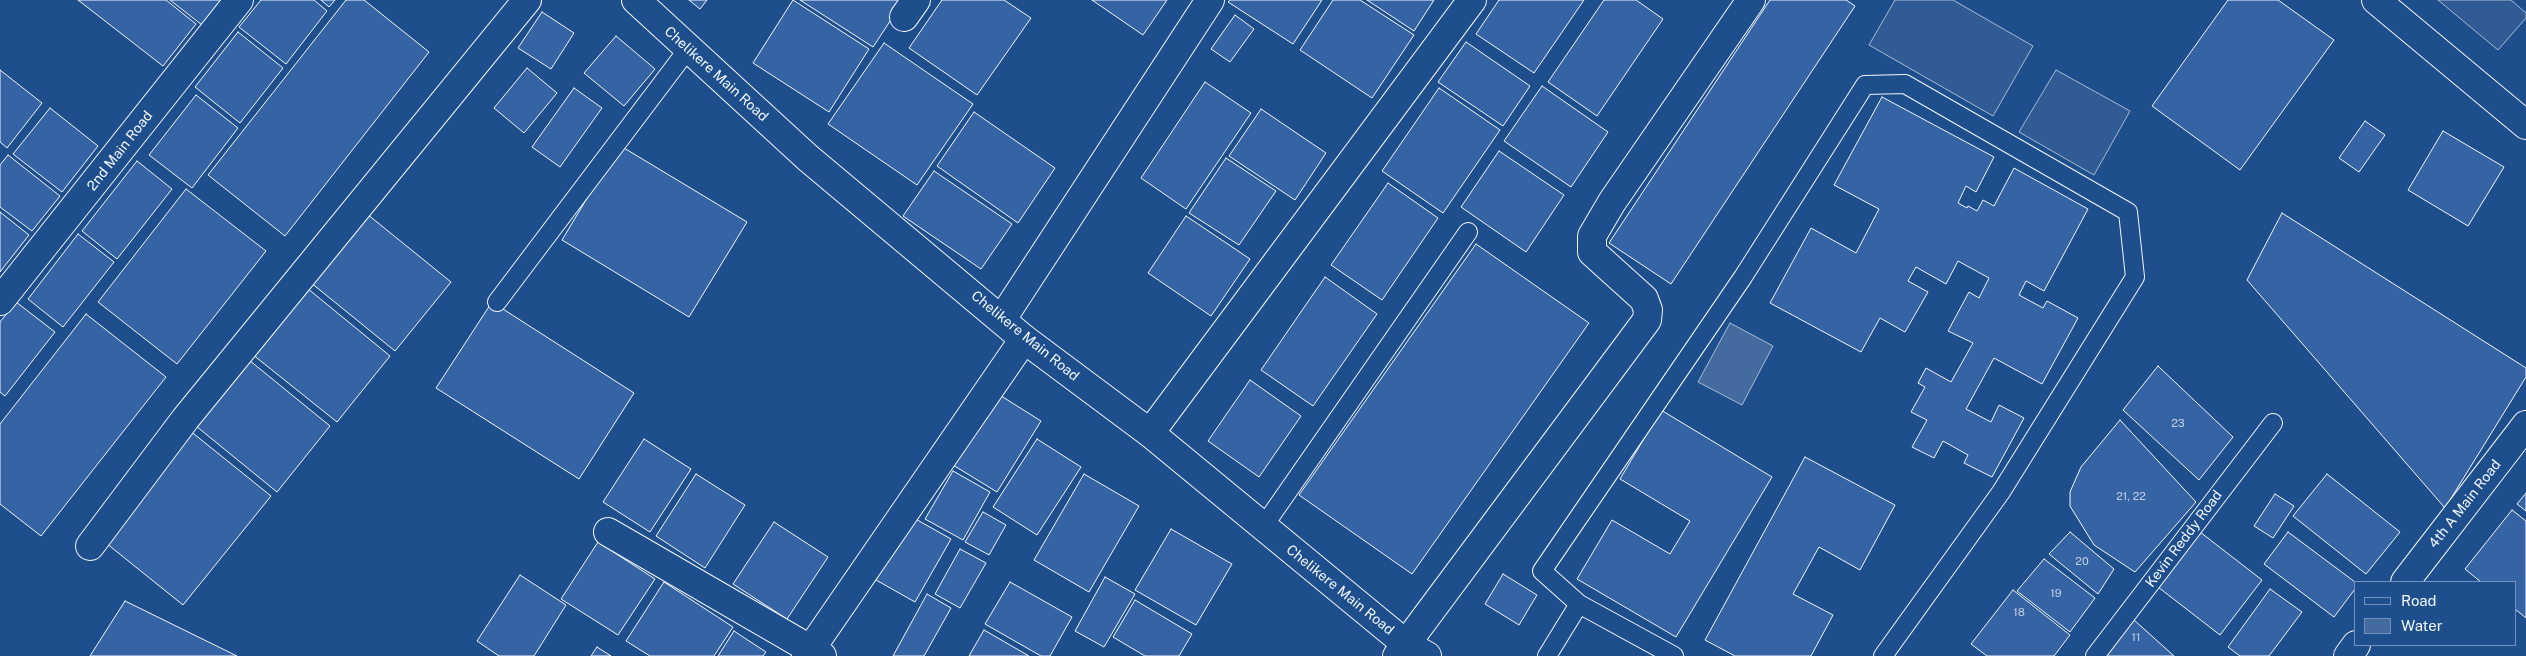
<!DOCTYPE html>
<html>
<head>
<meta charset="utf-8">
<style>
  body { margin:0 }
  #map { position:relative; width:2526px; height:656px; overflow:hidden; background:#1f4e8c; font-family:"Public Sans",sans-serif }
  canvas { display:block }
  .legend { position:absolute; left:2354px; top:581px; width:162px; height:65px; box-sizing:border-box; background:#1f4e8c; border:1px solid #7391ba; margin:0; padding:6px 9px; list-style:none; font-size:15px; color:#f2f6ff }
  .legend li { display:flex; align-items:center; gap:10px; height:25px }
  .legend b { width:25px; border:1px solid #7391ba }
</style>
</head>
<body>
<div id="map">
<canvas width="2526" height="656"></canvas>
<ul class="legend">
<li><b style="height:6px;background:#1f4e8c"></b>Road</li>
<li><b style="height:14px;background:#446ba0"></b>Water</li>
</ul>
</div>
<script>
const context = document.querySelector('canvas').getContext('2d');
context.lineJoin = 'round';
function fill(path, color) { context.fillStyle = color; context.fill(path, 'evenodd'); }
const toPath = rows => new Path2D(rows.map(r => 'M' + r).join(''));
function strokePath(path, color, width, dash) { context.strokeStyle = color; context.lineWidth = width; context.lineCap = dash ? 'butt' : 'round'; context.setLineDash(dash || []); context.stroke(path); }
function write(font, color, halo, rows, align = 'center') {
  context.font = font + ' "Public Sans",sans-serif'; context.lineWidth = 4; context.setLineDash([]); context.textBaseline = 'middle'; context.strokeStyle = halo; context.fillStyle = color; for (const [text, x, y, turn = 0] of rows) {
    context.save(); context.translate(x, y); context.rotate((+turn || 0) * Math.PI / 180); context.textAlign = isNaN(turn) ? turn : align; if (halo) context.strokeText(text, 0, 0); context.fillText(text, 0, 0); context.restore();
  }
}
const built = toPath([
  [1895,0,1953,0,2033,46,1993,116,1869,45,1895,0],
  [2438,0,2511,0,2526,13,2526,18,2498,50,2438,0],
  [2056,70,2130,111,2094,175,2019,132,2056,70]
]);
fill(built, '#305b95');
strokePath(built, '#a8bbd7', 1);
const water = toPath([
  [1730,323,1773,346,1742,405,1698,382,1730,323]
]);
fill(water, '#446ba0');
strokePath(water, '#a8bbd7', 1);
const building = toPath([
  [78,0,166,0,196,24,163,66,78,0],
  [170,0,221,0,202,25,170,0],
  [261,0,314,0,327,11,286,64,239,27,261,0],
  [321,0,335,0,329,7,321,0],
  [346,0,364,0,429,52,285,236,208,175,346,0],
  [689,0,707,0,700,9,689,0],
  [793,0,869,49,829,112,753,63,793,0],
  [800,0,904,0,873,47,800,0],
  [942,0,1004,0,1031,18,977,95,909,48,942,0],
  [1092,0,1167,0,1143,35,1092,0],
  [1230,0,1322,0,1293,44,1228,2,1230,0],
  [1333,0,1360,0,1414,35,1372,98,1300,50,1333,0],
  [1367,0,1434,0,1414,31,1367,0],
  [1499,0,1584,0,1534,73,1476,34,1499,0],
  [1604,0,1636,0,1663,19,1597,116,1548,82,1604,0],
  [1770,0,1846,0,1855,6,1671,284,1609,243,1770,0],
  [2228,0,2278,0,2334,40,2240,170,2152,106,2228,0],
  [542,12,574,33,551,69,518,48,542,12],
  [1235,15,1254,29,1230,62,1211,49,1235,15],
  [238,32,283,68,240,123,195,87,238,32],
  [616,36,655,69,624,106,584,73,616,36],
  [1466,42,1530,86,1503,126,1438,82,1466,42],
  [884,43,973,104,917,185,828,124,884,43],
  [527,68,557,93,524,133,494,108,527,68],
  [0,70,42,103,7,148,0,142,0,70],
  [1205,82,1251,113,1186,209,1141,178,1205,82],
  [1542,86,1608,132,1571,187,1504,141,1542,86],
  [574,88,602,108,560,167,532,147,574,88],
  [1439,88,1500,130,1443,213,1382,171,1439,88],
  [196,95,238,128,192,188,149,155,196,95],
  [1882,97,1994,157,1976,192,1966,186,1958,203,1967,208,1968,206,1977,211,1983,200,1994,206,2014,168,2088,209,2044,291,2026,281,2019,295,2043,308,2047,301,2078,318,2042,384,1994,358,1966,409,1991,422,1999,405,2024,418,1992,477,1964,463,1968,455,1943,441,1934,458,1912,447,1927,420,1911,412,1925,387,1918,383,1926,368,1951,382,1973,343,1948,331,1969,292,1979,298,1989,278,1958,261,1946,284,1916,267,1908,281,1928,292,1905,332,1880,318,1861,352,1770,303,1811,228,1856,253,1879,209,1834,185,1882,97],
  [50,108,98,146,62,192,13,154,50,108],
  [1261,109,1326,153,1295,200,1229,156,1261,109],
  [974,112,1055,168,1018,223,937,166,974,112],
  [2365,121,2385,135,2359,172,2339,158,2365,121],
  [2443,131,2504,167,2468,226,2408,190,2443,131],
  [619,145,747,222,689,317,562,240,619,145],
  [1499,151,1564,195,1526,252,1461,207,1499,151],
  [8,155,60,196,32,231,0,207,0,165,8,155],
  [1226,158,1276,191,1239,245,1189,213,1226,158],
  [137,161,172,189,117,259,82,231,137,161],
  [934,171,1012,224,981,269,903,216,934,171],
  [1388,183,1438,218,1382,300,1331,265,1388,183],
  [186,189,266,251,177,364,98,302,186,189],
  [0,212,29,235,0,272,0,212],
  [2282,213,2526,368,2526,377,2445,508,2247,280,2282,213],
  [367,214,451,282,395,351,310,282,367,214],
  [1186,216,1250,259,1211,316,1148,273,1186,216],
  [78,234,114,262,63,327,28,299,78,234],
  [1476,244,1589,323,1412,574,1299,495,1476,244],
  [1325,277,1377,314,1313,406,1261,370,1325,277],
  [307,288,390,356,337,422,252,354,307,288],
  [16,302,55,332,5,396,0,392,0,322,16,302],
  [492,302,634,393,579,479,436,388,492,302],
  [86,314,166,377,41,536,0,504,0,424,86,314],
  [249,360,330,426,277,492,196,426,249,360],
  [2158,366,2233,437,2199,480,2123,410,2158,366],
  [1250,380,1301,416,1259,477,1208,441,1250,380],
  [998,394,1041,421,997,492,953,465,998,394],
  [1661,410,1772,477,1676,637,1577,579,1612,520,1670,554,1690,521,1620,479,1661,410],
  [2120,420,2196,502,2135,572,2094,545,2070,506,2070,492,2081,467,2120,420],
  [189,430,271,496,183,605,101,539,189,430],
  [644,439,691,469,650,532,603,502,644,439],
  [1037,439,1081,467,1037,535,993,507,1037,439],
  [1805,457,1895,505,1860,570,1819,547,1793,594,1833,615,1811,656,1735,656,1705,640,1805,457],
  [953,471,990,492,963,540,925,519,953,471],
  [696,474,745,505,705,568,656,536,696,474],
  [1084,474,1139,506,1089,592,1034,560,1084,474],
  [2327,474,2400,532,2366,574,2293,516,2327,474],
  [2526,493,2526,511,2517,504,2526,493],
  [2275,494,2294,506,2273,538,2254,526,2275,494],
  [2512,510,2526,521,2526,618,2515,609,2515,582,2481,582,2465,569,2512,510],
  [983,512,1006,525,989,555,965,542,983,512],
  [912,517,951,539,915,602,876,580,912,517],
  [774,522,828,557,787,619,733,584,774,522],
  [1171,529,1232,564,1196,625,1135,590,1171,529],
  [2070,532,2114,569,2098,594,2049,554,2070,532],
  [2200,532,2262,580,2220,635,2158,587,2200,532],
  [2288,532,2355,582,2355,589,2334,617,2264,564,2288,532],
  [598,542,655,579,618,635,561,599,598,542],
  [960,549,986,563,960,608,935,594,960,549],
  [2044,559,2095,598,2070,632,2017,591,2044,559],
  [1503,574,1537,595,1519,625,1485,604,1503,574],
  [520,575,566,605,534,656,499,656,477,641,520,575],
  [1105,577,1135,594,1104,647,1075,631,1105,577],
  [664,582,733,627,714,656,650,656,626,641,664,582],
  [1010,582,1072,617,1050,656,1041,656,985,624,1010,582],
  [2270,589,2302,612,2269,656,2240,656,2228,647,2270,589],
  [2013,590,2070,635,2054,656,1987,656,1971,644,2013,590],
  [927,594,951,608,924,656,893,656,927,594],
  [1135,600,1192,634,1179,656,1145,656,1113,637,1135,600],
  [125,601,237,656,90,656,125,601],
  [2134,620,2174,656,2101,656,2134,620],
  [984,630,1029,656,969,656,984,630],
  [734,631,766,652,763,656,718,656,734,631],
  [597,647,611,656,591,656,597,647]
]);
fill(building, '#3563a3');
strokePath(building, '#f2f6ff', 1);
const lane = toPath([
  [497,302,688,49],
  [1263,527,1468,232],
  [1547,656,1579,604],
  [1674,656,1579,604,1542,571,1743,277,1865,85,1905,84,2128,212,2135,277,2001,492,1883,656],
  [2095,656,2273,423]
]);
const street = toPath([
  [904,17,916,0],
  [0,301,239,0],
  [1002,319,1210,0],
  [1150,433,1472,0],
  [608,532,822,656],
  [90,546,186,418,527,0],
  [2405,582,2526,425],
  [806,656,1024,339],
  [1397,656,1647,320,1648,310,1644,299,1592,252,1592,236,1612,202,1751,0],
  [2348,656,2356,645]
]);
const secondary = toPath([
  [636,0,808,158,1024,339,1150,433,1406,644,1427,656],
  [2376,0,2526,125]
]);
strokePath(lane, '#f2f6ff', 20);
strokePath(street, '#f2f6ff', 30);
strokePath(secondary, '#f2f6ff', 30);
strokePath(lane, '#1f4e8c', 18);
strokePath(street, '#1f4e8c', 28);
strokePath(secondary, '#1f4e8c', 28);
write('11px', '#c3d1e8', null, [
  ["23",2178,424],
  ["21, 22",2131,497],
  ["20",2082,562],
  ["19",2056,594],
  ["18",2019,613],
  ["11",2136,638]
]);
write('14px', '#f2f6ff', '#1f4e8c', [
  ["Chelikere Main Road",716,74,42],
  ["2nd Main Road",120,151,-52],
  ["Chelikere Main Road",1025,336,39],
  ["4th A Main Road",2465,504,-52],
  ["Kevin Reddy Road",2184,539,-53],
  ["Chelikere Main Road",1340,590,39]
]);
</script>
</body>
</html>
